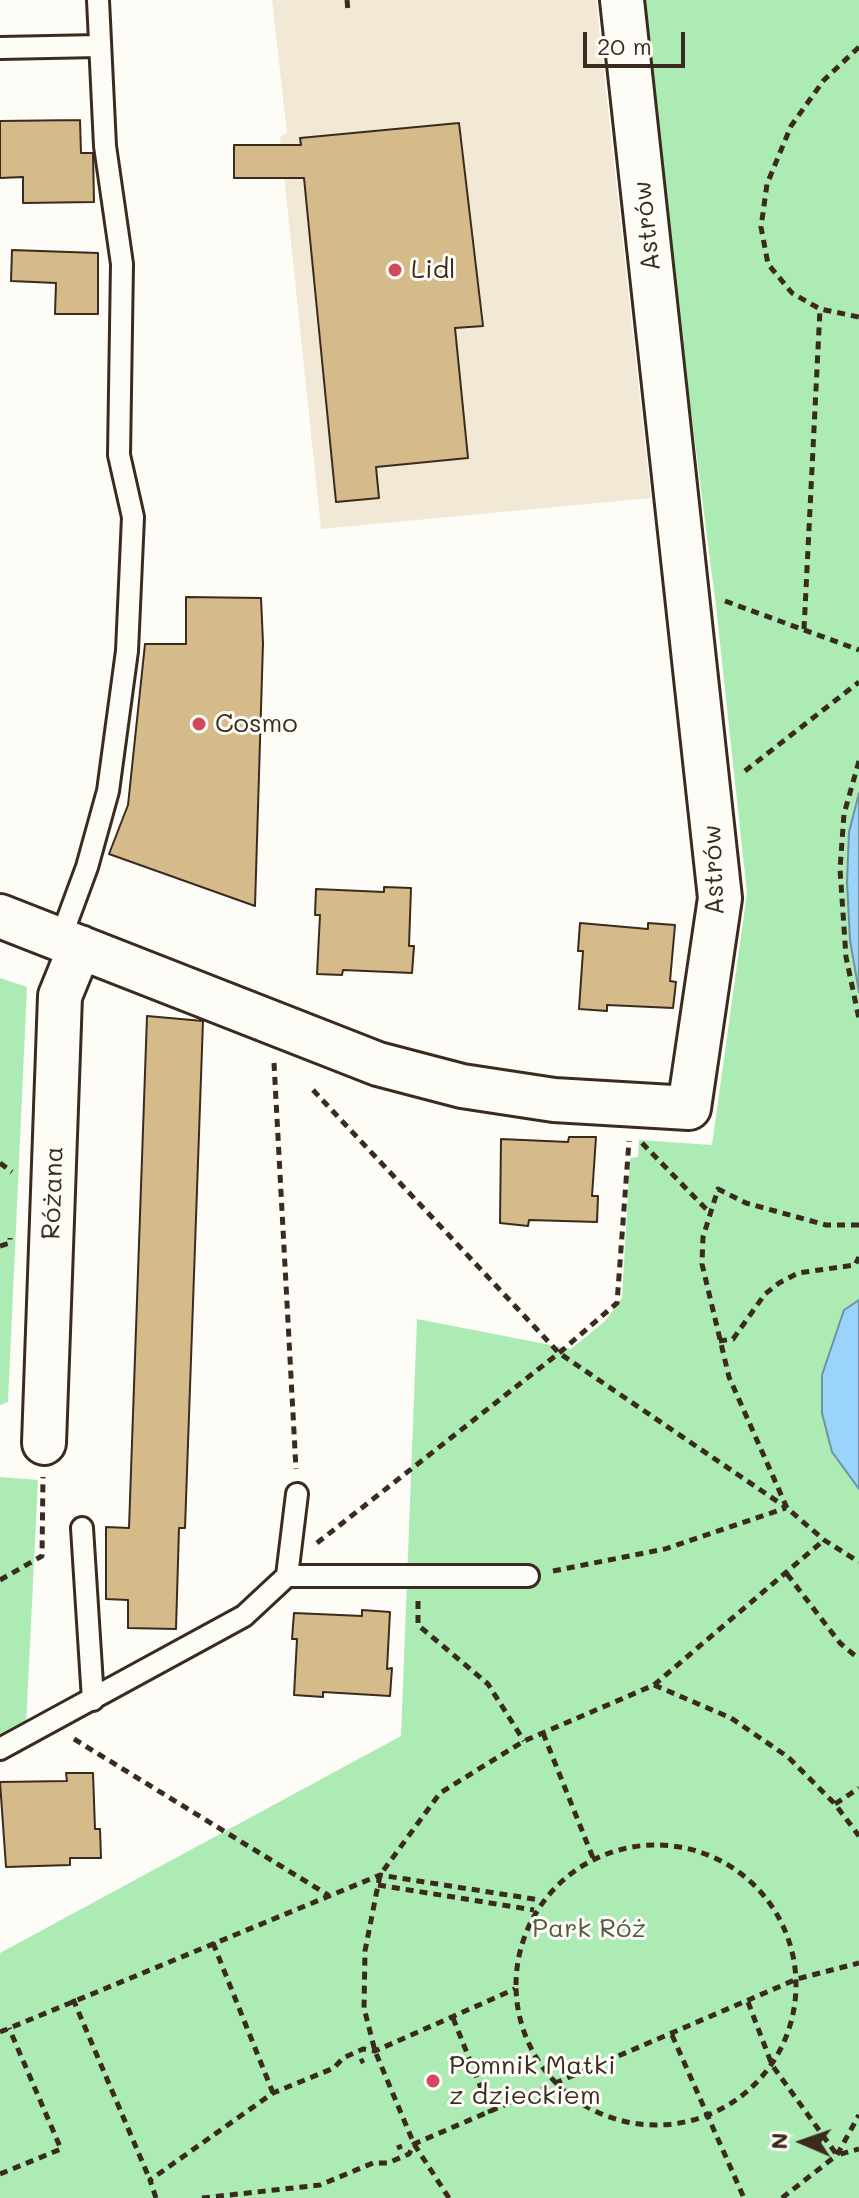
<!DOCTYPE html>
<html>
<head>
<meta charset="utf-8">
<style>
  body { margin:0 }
  #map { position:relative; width:859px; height:2198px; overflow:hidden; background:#fdfcf7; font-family:Mali,sans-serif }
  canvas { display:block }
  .north { position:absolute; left:763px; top:2102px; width:80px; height:80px; -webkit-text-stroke:6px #fdfcf7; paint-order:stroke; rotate:272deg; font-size:22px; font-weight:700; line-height:32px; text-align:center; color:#3b2a1e }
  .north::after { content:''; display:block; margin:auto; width:28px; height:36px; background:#3b2a1e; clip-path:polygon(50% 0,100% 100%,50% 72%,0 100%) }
  .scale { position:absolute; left:583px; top:32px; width:102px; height:36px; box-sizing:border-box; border:4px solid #3b2a1e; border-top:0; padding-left:10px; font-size:24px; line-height:28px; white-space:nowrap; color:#3b2a1e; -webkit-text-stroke:6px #fdfcf7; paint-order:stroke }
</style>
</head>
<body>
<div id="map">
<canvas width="859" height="2198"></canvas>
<div class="north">N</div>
<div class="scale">20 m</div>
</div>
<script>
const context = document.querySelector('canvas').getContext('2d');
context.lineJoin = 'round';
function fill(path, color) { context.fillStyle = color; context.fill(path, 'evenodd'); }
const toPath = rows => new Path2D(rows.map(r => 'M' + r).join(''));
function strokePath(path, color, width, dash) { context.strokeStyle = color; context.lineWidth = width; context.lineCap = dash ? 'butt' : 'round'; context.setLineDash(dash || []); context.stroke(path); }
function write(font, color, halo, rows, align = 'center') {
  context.font = font + ' Mali,sans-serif'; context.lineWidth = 6; context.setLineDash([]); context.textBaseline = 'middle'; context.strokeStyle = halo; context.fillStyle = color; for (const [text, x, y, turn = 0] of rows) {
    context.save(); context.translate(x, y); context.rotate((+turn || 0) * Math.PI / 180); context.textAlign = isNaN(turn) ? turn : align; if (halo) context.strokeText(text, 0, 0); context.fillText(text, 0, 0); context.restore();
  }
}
fill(toPath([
  [272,0,596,0,651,498,321,529,280,137,287,133]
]), '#f1e8d6');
fill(toPath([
  [638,0,859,0,859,2198,0,2198,0,1953,401,1736,417,1319,571,1349,605,1321,622,1298,630,1158,638,1157,639,1140,712,1145,747,893,716,606],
  [0,978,27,987,8,1402,0,1405],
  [0,1477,38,1480,26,1726,0,1742]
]), '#acecb4');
const water = toPath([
  [859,793,859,992,850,940,847,882,849,832,859,793],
  [859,1300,859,1489,832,1452,822,1413,822,1375,844,1310,859,1300]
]);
fill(water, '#9ad4fb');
strokePath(water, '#7490a3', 2);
const building = toPath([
  [80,120,81,153,93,153,94,202,23,203,23,177,0,178,0,121,80,120],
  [459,123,483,326,455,328,468,458,376,467,379,498,336,502,304,178,234,178,234,145,301,145,300,138,459,123],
  [12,250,98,253,98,314,55,314,56,283,11,281,12,250],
  [186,597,261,598,263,643,255,906,109,854,128,805,145,644,186,644,186,597],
  [384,887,411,888,409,946,414,946,412,973,343,970,342,975,317,974,320,915,315,915,316,889,384,892,384,887],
  [580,923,648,929,648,923,675,925,670,981,676,982,673,1008,607,1005,607,1011,579,1009,583,951,578,951,580,923],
  [147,1016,203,1021,185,1528,179,1528,176,1629,128,1628,128,1600,106,1599,106,1527,129,1528,147,1016],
  [569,1137,596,1137,592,1196,598,1196,597,1222,529,1220,528,1226,500,1223,501,1139,568,1142,569,1137],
  [362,1610,390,1612,387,1669,392,1668,390,1696,323,1692,323,1697,294,1695,297,1639,292,1639,294,1613,362,1616,362,1610],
  [66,1773,93,1773,95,1829,100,1829,101,1858,70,1858,70,1865,6,1867,0,1782,67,1781,66,1773]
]);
fill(building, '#d5ba8a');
strokePath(building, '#3b2a1e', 2);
const lane = toPath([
  [0,48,99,46],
  [60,940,87,867,108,791,127,651,133,517,119,455,122,264,105,146,98,0],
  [82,1528,93,1700],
  [287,1576,297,1494],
  [0,1749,244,1616,287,1576,528,1576]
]);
const street = toPath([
  [0,916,378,1064,462,1086,554,1100,689,1108,720,898,622,0],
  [44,1443,60,996,80,947]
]);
strokePath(lane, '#3b2a1e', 26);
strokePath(street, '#3b2a1e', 48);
strokePath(toPath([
  [347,0,348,11],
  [859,47,824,80,791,126,767,184,761,227,768,264,792,293,820,309,859,317],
  [725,601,859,650],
  [804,629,820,309],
  [859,761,844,814,840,869,846,957,859,1019],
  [745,771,859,682],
  [274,1063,296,1469],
  [313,1090,559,1353,787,1508],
  [642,1143,710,1213],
  [0,1163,12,1172],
  [859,1225,826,1225,746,1203,718,1189,703,1237,702,1264,729,1377,787,1508,824,1540,859,1562],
  [0,1246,10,1243,10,1238],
  [719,1341,733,1339,765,1294,779,1283,798,1273,855,1265,859,1257],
  [317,1543,559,1353,617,1303,629,1141],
  [553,1571,665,1549,786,1508],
  [787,1574,840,1643,859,1659],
  [0,1580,42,1556,43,1477],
  [418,1601,418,1625,488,1684,524,1741],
  [654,1685,731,1718,788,1757,835,1804,859,1836],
  [543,1733,593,1858],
  [74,1739,328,1895],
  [835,1804,859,1788],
  '516 1985a140 140 0 1 1 280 0a140 140 0 1 1-280 0Z',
  [378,1885,534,1910],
  [213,1943,273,2093],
  [73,1999,150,2180],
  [748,2002,772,2065,837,2155,859,2149],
  [453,2018,491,2113],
  [0,2032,380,1875,540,1900],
  [672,2035,744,2198],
  [360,2062,364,2060],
  [397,2148,402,2146],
  [0,2174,61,2149,9,2028],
  [156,2198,150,2180,273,2093,334,2068,343,2058,363,2049,375,2051,515,1989],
  [202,2198,320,2185,373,2163,388,2163,409,2154,414,2144,797,1979,859,1963],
  [449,2198,414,2144,375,2051,364,2008,365,1951,380,1875,440,1793,524,1741,654,1685,824,1540],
  [782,2198,837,2155,859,2115]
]), '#3b2a1e', 5, [8, 6]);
strokePath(lane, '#fdfcf7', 20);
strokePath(street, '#fdfcf7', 42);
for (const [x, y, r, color] of [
  [395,270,8,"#d1495b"],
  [199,724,8,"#d1495b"],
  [433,2081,8,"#d1495b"]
]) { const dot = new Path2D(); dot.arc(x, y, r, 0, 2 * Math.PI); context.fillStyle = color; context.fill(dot); strokePath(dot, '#fdfcf7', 3); }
write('26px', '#3b2a1e', '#fdfcf7', [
  ["Astrów",647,226,-96],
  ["Astrów",714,870,-92],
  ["Różana",53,1193,-88]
]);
write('26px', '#3b2a1e', '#fdfcf7', [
  ["Lidl",411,270],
  ["Cosmo",215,724],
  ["Pomnik Matki",449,2066],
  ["z dzieckiem",449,2096]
], 'left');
write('26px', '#575a44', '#fdfcf7', [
  ["Park Róż",589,1929]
]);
</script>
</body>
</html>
